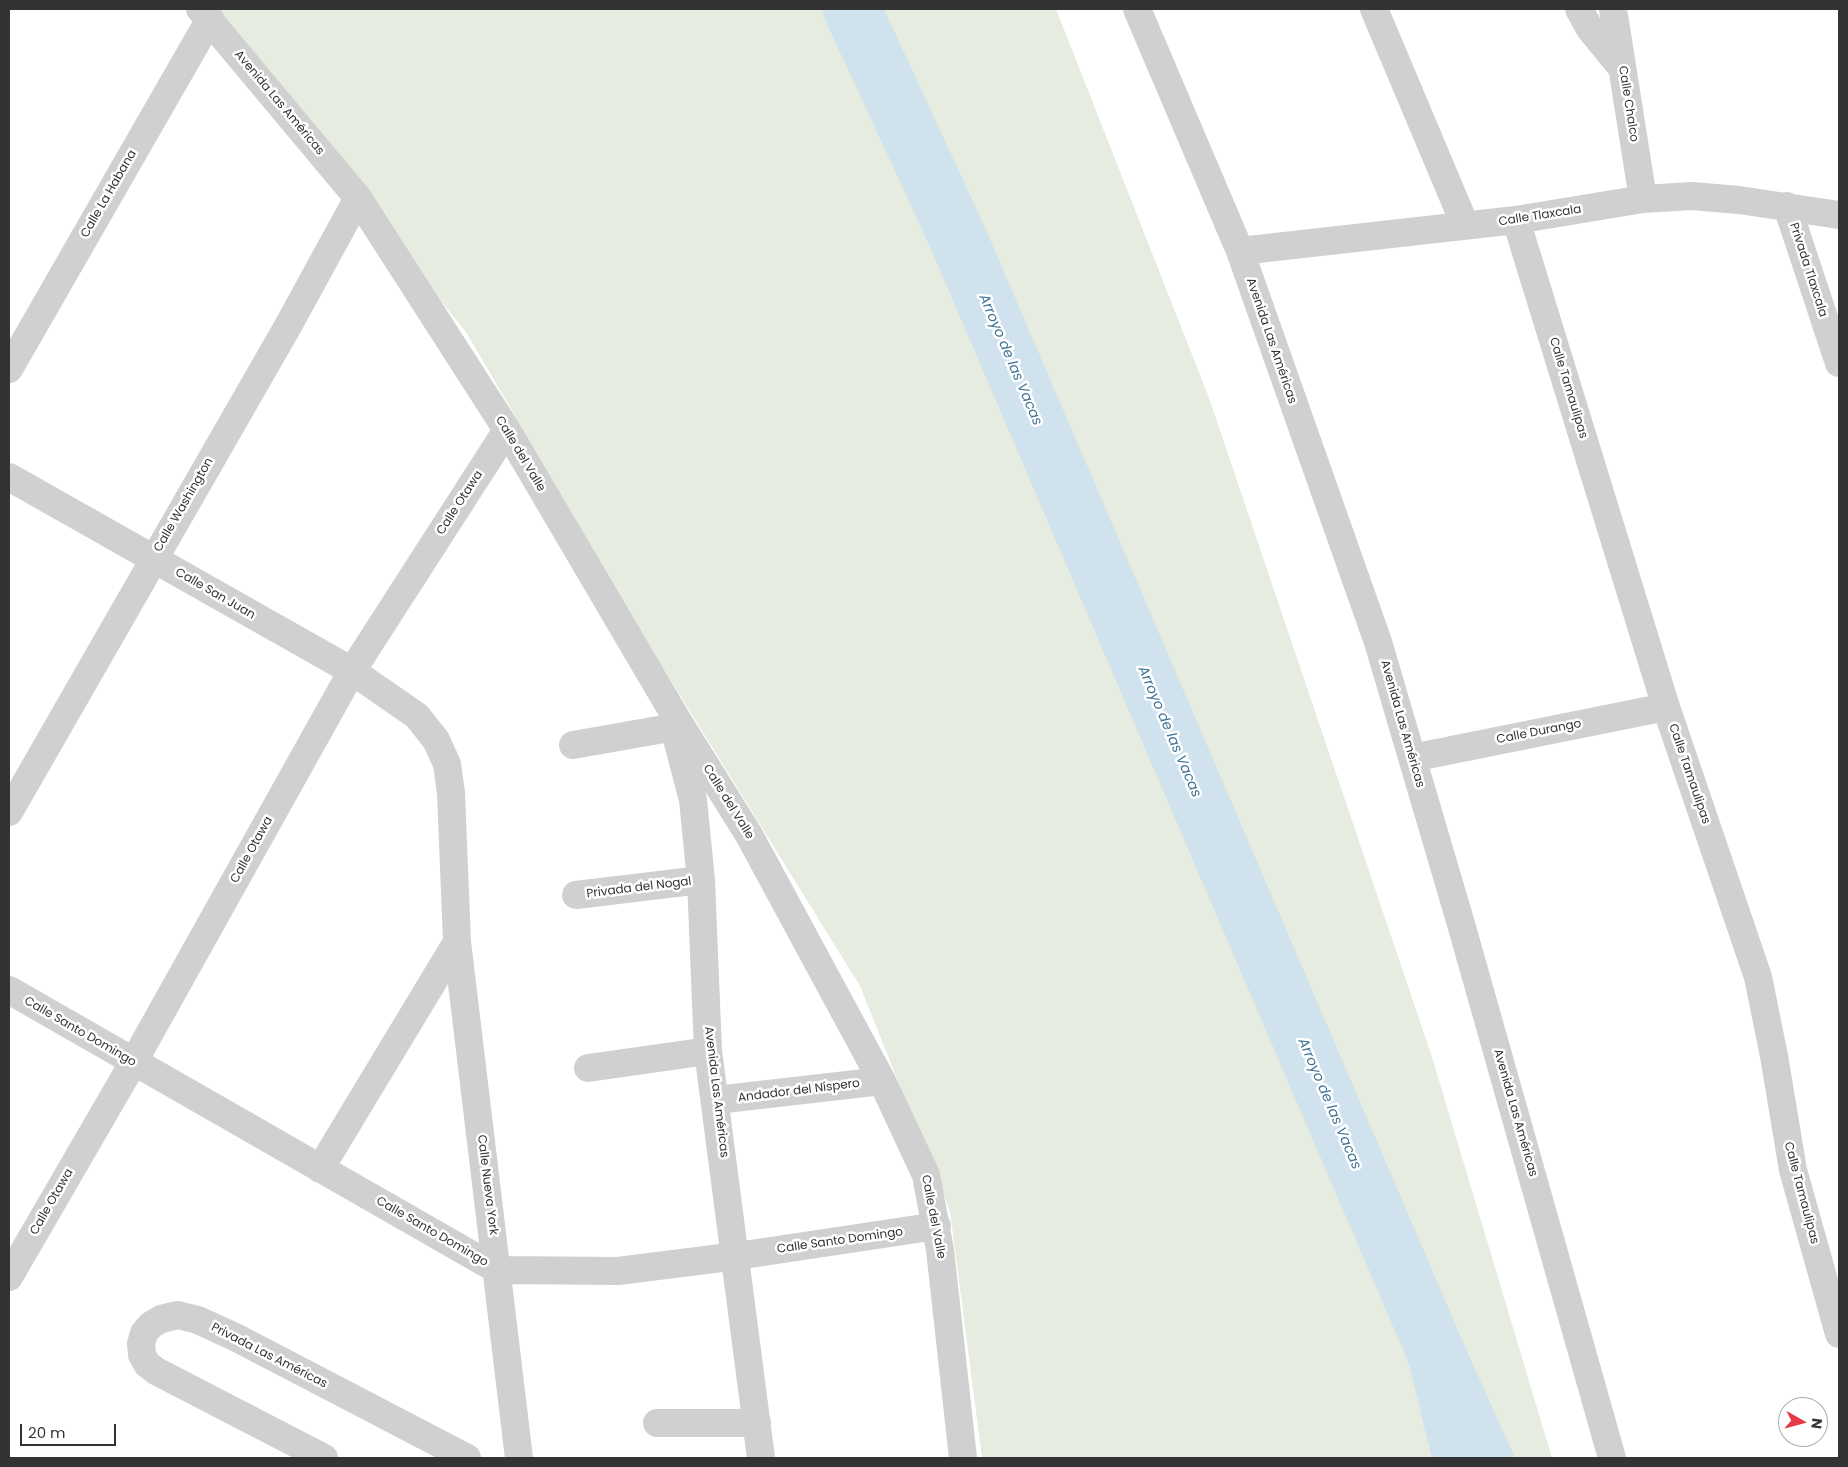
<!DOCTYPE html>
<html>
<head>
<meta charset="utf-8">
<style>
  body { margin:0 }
  #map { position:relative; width:1848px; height:1467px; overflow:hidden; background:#fff; font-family:Poppins,sans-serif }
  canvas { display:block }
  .frame { position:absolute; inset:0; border:10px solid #333; pointer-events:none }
  .north { position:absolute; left:1778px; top:1397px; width:50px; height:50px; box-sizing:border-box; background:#fff; border:1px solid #adadad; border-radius:50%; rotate:97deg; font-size:14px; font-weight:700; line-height:20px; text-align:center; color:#333 }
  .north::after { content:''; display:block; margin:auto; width:18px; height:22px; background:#e63946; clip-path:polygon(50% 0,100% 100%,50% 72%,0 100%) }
  .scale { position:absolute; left:20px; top:1424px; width:96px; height:22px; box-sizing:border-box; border:2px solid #333; border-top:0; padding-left:6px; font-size:15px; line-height:18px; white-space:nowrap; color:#333; -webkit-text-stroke:4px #fff; paint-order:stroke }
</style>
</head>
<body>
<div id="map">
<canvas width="1848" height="1467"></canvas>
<div class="frame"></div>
<div class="north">N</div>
<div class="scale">20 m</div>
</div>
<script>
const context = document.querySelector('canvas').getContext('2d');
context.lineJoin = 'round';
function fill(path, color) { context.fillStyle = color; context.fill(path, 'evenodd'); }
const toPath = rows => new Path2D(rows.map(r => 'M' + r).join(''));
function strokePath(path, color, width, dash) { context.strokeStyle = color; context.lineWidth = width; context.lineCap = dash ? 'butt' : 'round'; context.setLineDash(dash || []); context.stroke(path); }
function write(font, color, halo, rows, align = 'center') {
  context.font = font + ' Poppins,sans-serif'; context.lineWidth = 5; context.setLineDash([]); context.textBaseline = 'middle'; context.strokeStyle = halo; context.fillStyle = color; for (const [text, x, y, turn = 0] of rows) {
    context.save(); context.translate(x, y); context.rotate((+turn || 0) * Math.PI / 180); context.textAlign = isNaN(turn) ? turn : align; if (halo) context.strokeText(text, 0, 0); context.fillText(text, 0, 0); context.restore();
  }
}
fill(toPath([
  [204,9,1056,9,1209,398,1432,1057,1552,1458,982,1458,950,1211,860,986,652,650,466,332]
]), '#e6ecdf');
fill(toPath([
  [1389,1243,1438,1287,1515,1458,1432,1458,1394,1303]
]), '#cfe2ee');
strokePath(toPath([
  [852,9,957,236,1481,1458]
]), '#cfe2ee', 58);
strokePath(toPath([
  [200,9,358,198,507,430,681,726,749,835,882,1081,926,1175,940,1250,963,1458],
  [1137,9,1240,251,1378,642,1461,924,1612,1458],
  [1374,9,1465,225],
  [1579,9,1590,29,1621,67],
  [1613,9,1643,199],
  [1787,206,1839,363],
  [1516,220,1666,707,1758,977,1774,1056,1793,1170,1839,1334],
  [1240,251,1516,220,1643,199,1692,196,1739,200,1839,215],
  [9,369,210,19],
  [9,477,352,671,417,716,436,740,447,764,451,793,457,942,519,1458],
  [677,739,693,800,701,880,708,1051,761,1458],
  [573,745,681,726],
  [1412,758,1666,707],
  [9,812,288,326,358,198],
  [576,895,701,880],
  [9,990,498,1270,618,1271,737,1256,937,1226],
  [588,1068,708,1051],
  [716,1100,882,1081],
  [320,1169,457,942],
  [9,1277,133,1063,352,671,507,430],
  [657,1423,757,1423],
  [324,1458,156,1371,147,1364,142,1355,141,1344,144,1333,151,1325,161,1319,178,1315,198,1320,237,1338,467,1458]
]), '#d0d0d0', 28);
write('12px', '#333', '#fff', [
  ["Avenida Las Américas",279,103,50],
  ["Calle Chalco",1628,104,81],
  ["Calle La Habana",109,194,-60],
  ["Calle Tlaxcala",1540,216,-9],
  ["Privada Tlaxcala",1808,270,72],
  ["Avenida Las Américas",1271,341,71],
  ["Calle Tamaulipas",1568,388,73],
  ["Calle del Valle",520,454,59],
  ["Calle Otawa",460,503,-57],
  ["Calle Washington",184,505,-60],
  ["Calle San Juan",215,594,30],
  ["Avenida Las Américas",1402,724,74],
  ["Calle Durango",1539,732,-11],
  ["Calle Tamaulipas",1689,774,71],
  ["Calle del Valle",728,802,58],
  ["Calle Otawa",252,850,-61],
  ["Privada del Nogal",639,888,-7],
  ["Calle Santo Domingo",80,1032,30],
  ["Andador del Níspero",799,1091,-7],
  ["Avenida Las Américas",716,1092,83],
  ["Avenida Las Américas",1515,1113,74],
  ["Calle Nueva York",487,1185,83],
  ["Calle Tamaulipas",1801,1193,75],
  ["Calle Otawa",52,1202,-60],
  ["Calle del Valle",933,1217,79],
  ["Calle Santo Domingo",432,1232,30],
  ["Calle Santo Domingo",840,1241,-8],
  ["Privada Las Américas",269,1356,27]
]);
write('italic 14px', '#3f7597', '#fff', [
  ["Arroyo de las Vacas",1010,360,67],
  ["Arroyo de las Vacas",1169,732,67],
  ["Arroyo de las Vacas",1329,1104,67]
]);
</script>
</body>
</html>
